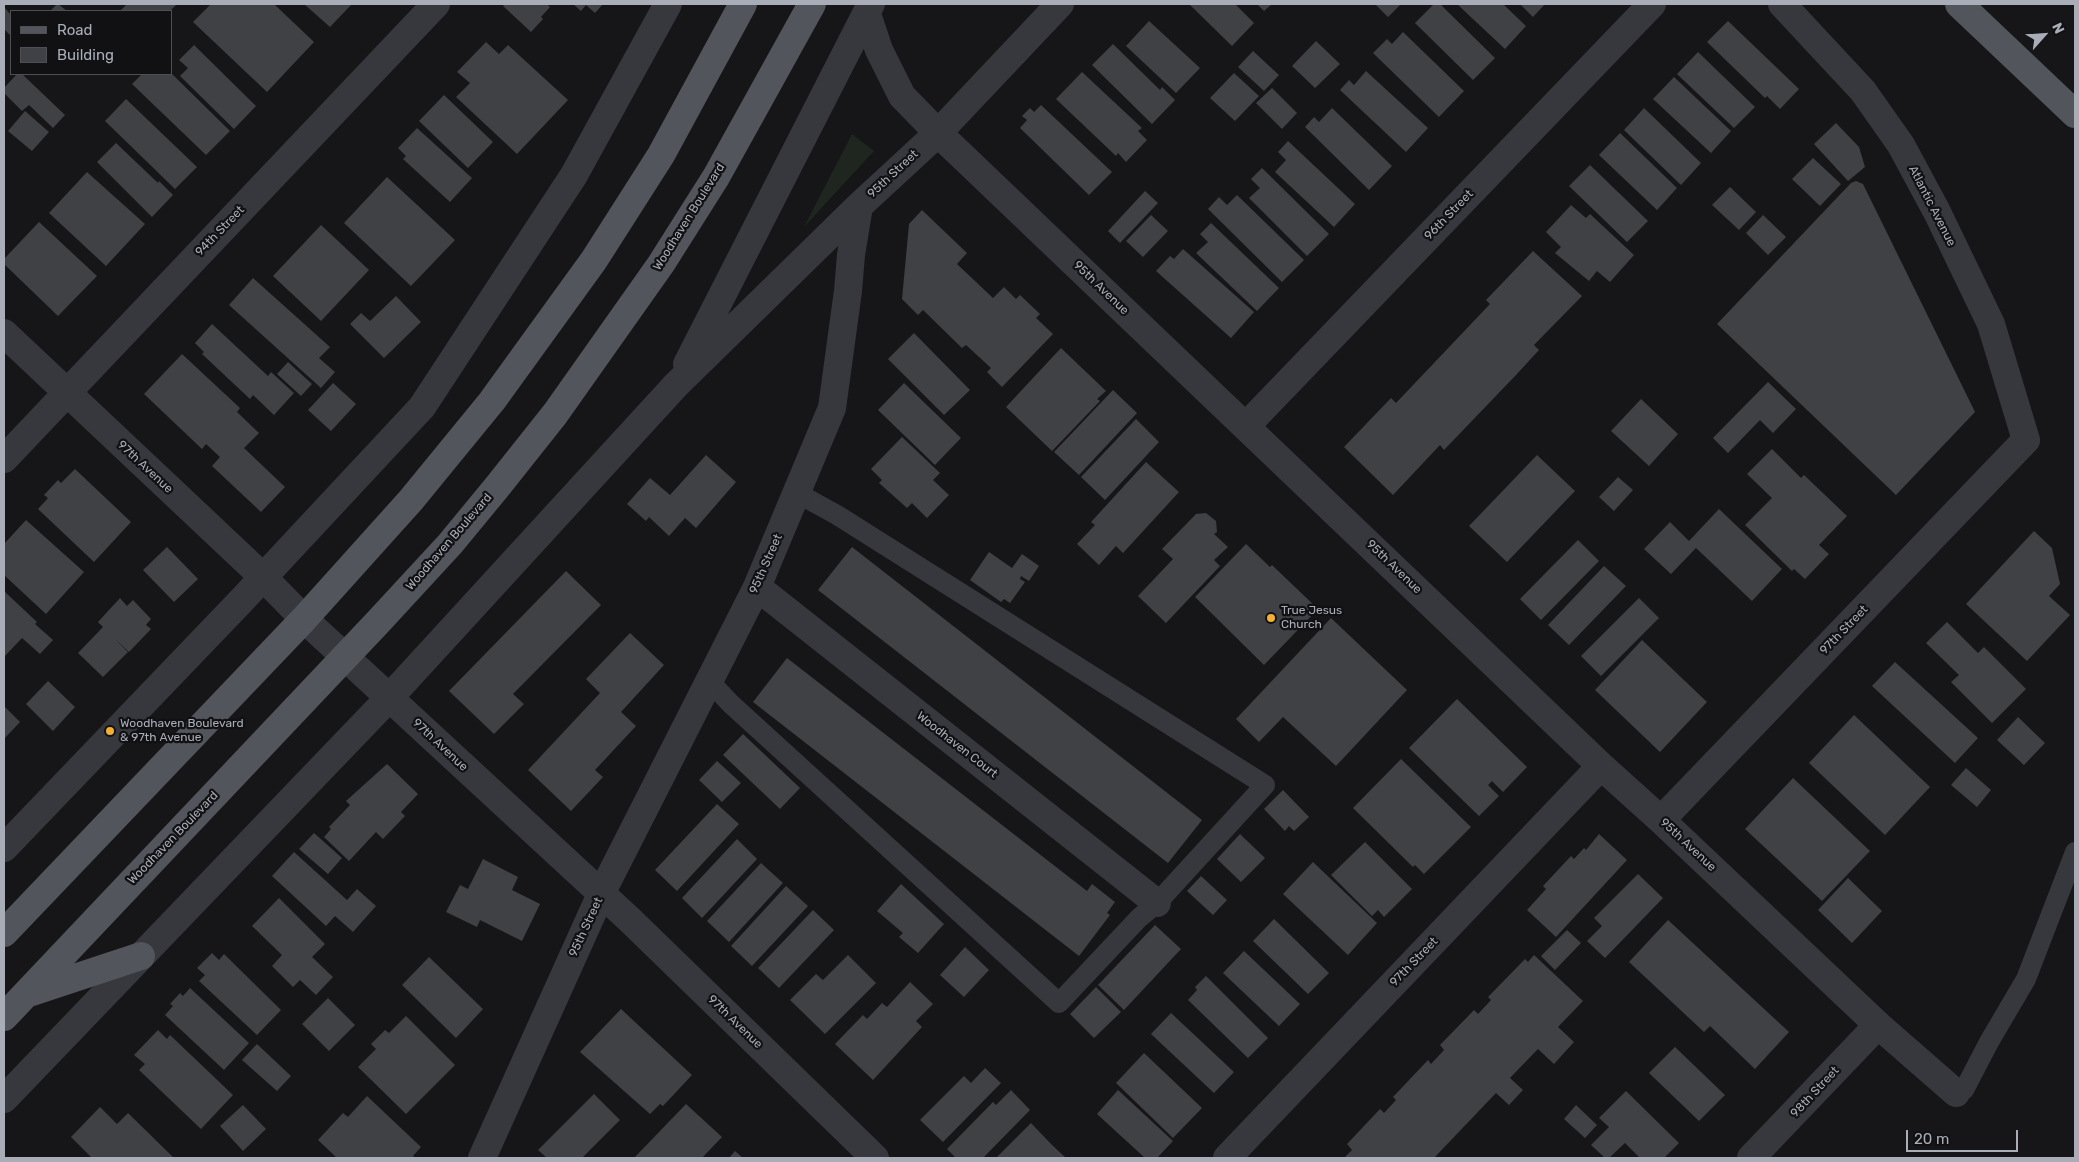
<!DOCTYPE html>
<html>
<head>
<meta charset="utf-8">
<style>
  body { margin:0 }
  #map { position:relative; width:2079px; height:1162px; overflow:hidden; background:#161618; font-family:Rubik,sans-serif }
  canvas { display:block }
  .frame { position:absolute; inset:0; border:5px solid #a8adb8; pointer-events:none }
  .legend { position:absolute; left:10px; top:10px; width:162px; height:65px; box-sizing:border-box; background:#111113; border:1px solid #4d4f55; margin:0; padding:6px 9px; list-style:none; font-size:15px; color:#a8adb8 }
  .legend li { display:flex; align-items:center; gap:10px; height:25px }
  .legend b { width:25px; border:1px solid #4d4f55 }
  .north { position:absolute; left:2019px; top:10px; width:50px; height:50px; -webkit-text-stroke:4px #111113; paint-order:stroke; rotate:64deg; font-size:14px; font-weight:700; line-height:20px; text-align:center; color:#a8adb8 }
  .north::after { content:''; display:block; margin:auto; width:18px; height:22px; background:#a8adb8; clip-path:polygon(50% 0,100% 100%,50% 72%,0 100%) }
  .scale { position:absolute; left:1906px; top:1130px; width:112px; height:22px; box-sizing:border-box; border:2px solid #a8adb8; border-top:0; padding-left:6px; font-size:15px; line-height:18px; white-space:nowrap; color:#a8adb8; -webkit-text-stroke:4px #111113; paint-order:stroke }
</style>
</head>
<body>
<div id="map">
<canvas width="2079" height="1162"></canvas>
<div class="frame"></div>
<ul class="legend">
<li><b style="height:6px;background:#53555c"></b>Road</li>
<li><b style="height:14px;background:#404145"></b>Building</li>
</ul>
<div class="north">N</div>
<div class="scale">20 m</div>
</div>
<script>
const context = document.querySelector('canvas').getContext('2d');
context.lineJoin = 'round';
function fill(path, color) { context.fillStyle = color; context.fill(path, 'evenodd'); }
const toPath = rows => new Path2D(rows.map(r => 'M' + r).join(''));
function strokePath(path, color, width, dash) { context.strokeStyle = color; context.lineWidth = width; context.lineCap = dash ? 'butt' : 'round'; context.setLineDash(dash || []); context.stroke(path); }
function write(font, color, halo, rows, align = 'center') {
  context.font = font + ' Rubik,sans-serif'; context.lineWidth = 4.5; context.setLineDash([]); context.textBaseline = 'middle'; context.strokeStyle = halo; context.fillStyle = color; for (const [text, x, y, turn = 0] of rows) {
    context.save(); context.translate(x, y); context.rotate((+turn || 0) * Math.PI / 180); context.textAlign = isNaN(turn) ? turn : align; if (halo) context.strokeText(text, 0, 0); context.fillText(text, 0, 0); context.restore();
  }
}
fill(toPath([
  [852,134,874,151,804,227]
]), '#1e261f');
fill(toPath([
  [57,4,58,4,67,11,50,11],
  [127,4,177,4,170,11,120,11],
  [211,4,274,4,314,42,267,92,193,22],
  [304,4,352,4,330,27],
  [505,4,547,4,550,7,541,17,543,19,531,32,503,6],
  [573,4,603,4,595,13,586,5,581,11],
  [1189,4,1235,4,1254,23,1232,46],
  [1257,4,1272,4,1264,11],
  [1375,4,1401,4,1388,17],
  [1434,4,1440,4,1495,58,1473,80,1415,23],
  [1457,4,1503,4,1526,26,1505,49],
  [1520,4,1545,4,1533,17],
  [4,7,11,15,11,36,4,29],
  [1149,21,1200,68,1176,93,1126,46],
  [1728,21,1799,89,1780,109,1767,96,1765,98,1707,42],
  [1403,32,1464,91,1439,117,1373,53,1387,39,1392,44],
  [1316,41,1340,64,1315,88,1292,66],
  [486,42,499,54,508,45,568,100,517,154,456,97,470,83,457,72],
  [1113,44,1160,90,1162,87,1175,100,1152,124,1092,65],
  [194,45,256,106,234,129,180,76,188,68,179,60],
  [1253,51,1279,75,1264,91,1238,67],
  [1698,52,1755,107,1734,128,1677,74],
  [1366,71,1428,128,1406,152,1340,90,1349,80,1354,85],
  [1082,72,1142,128,1138,131,1147,140,1126,162,1118,153,1116,156,1056,99],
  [1234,73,1259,96,1235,121,1210,98],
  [17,74,22,74,65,115,53,128,29,105,22,111,4,93,4,88],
  [142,74,172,74,230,131,206,155,132,84],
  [1674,77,1731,131,1711,153,1653,99],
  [1272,88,1297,113,1282,129,1256,103],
  [444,95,493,142,468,168,419,121],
  [126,99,197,167,175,189,105,121],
  [1041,105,1112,172,1089,195,1020,128,1027,120,1022,116,1030,108,1034,112],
  [1332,108,1392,166,1369,190,1305,127,1314,117,1319,122],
  [1644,108,1701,163,1681,185,1624,130],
  [25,111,49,132,32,151,8,131],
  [1836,123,1859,147,1865,167,1848,181,1814,144],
  [417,128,472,178,450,202,403,159,406,156,398,148],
  [1620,133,1677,188,1657,210,1599,155],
  [1288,141,1355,204,1334,227,1275,172,1286,160,1278,152],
  [116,143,158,183,159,181,173,195,152,217,97,162],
  [1813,158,1841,184,1820,206,1792,179],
  [1590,165,1648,221,1627,242,1569,186],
  [1262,168,1329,234,1307,256,1249,198,1260,188,1251,179],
  [87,172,145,224,106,266,49,213],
  [387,177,455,240,411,286,344,223],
  [1856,181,1863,184,1975,412,1896,495,1717,324,1851,183],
  [1730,187,1756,212,1739,230,1712,205],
  [1145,191,1158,203,1120,243,1108,231],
  [1237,195,1304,260,1282,282,1208,209,1219,197,1227,205],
  [1571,205,1586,218,1590,214,1634,255,1610,282,1597,271,1589,281,1555,253,1561,247,1546,232],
  [922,210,967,253,957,264,993,298,1004,287,1016,299,1020,295,1040,314,1036,318,1053,334,1002,387,987,372,991,368,966,345,962,348,923,310,918,315,902,299,909,224],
  [1151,215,1168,231,1143,257,1126,241],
  [1763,215,1786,237,1768,255,1746,233],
  [39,222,97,276,58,316,4,264,4,259],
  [1211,223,1279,288,1257,311,1196,253,1208,242,1200,234],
  [321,225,369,270,321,321,273,276],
  [1183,249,1254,312,1231,338,1156,271,1170,256,1174,259],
  [1533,251,1582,296,1534,345,1539,350,1516,375,1444,450,1440,445,1393,495,1344,447,1391,398,1396,403,1490,304,1486,300],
  [253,278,330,347,319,358,335,372,321,388,229,305],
  [396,296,421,322,384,358,350,324,361,313,370,321],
  [212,324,268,376,271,372,294,393,274,415,253,395,250,399,202,354,204,352,195,343],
  [914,333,970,390,944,415,888,359],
  [1061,348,1106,391,1097,399,1100,401,1052,451,1006,407],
  [182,354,240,408,237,412,259,433,244,448,285,487,261,512,212,466,220,457,206,444,202,449,144,394],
  [288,362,312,384,301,396,277,374],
  [1768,382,1796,409,1773,433,1760,420,1728,453,1713,438],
  [333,383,356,404,331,431,308,410],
  [904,383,961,438,935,465,878,410],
  [1113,390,1137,413,1079,475,1054,452],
  [1641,399,1678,434,1649,466,1611,431],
  [1136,419,1159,442,1105,500,1081,477],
  [902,437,940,473,933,480,949,495,927,518,912,503,907,508,879,483,882,480,871,469],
  [1772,449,1801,478,1804,475,1847,516,1819,545,1829,554,1805,579,1794,569,1792,571,1745,525,1772,498,1747,474],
  [706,455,736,482,696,528,685,518,669,536,649,517,646,521,627,504,650,478,670,495],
  [1537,455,1575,491,1507,562,1469,526],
  [1146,462,1179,492,1123,553,1116,546,1099,565,1077,544,1095,525,1091,522],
  [75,469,131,522,94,562,38,509,48,498,44,495,58,480,61,483],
  [1618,477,1633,490,1614,511,1599,497],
  [1719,509,1782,569,1752,601,1696,548,1671,574,1644,549,1670,522,1689,541],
  [1206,513,1216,521,1217,532,1214,534,1228,547,1214,560,1220,566,1166,623,1138,596,1173,559,1162,549,1196,514],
  [26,520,84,572,46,614,4,575,4,544],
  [2034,531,2052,548,2060,584,2049,596,2070,615,2027,661,1966,604],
  [1578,540,1599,561,1541,620,1520,599],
  [1246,544,1270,567,1272,565,1318,609,1264,665,1195,597],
  [167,547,198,579,174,602,143,570],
  [852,547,1202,820,1168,863,818,590],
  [989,552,1012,568,1022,554,1039,566,1029,581,1021,576,1020,579,1025,582,1010,603,1004,599,1001,602,970,580],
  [1604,566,1626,586,1569,645,1548,625],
  [566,571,601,605,513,694,524,704,494,734,449,691],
  [4,591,37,622,35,624,53,640,40,654,22,638,4,657],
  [120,598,127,606,133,600,151,619,146,625,151,629,129,652,115,639,128,652,103,677,78,653,103,627,98,622],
  [1639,598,1659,618,1601,676,1581,656],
  [1331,618,1407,690,1336,766,1283,717,1259,742,1236,719],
  [1947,622,1978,653,1984,647,2026,689,1992,723,1951,682,1959,675,1926,643],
  [630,633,664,665,621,712,636,726,595,770,603,777,571,811,528,770,600,693,586,679],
  [1642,640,1707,702,1660,752,1595,690],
  [787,658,1087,891,1092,884,1115,902,1107,913,1110,915,1079,956,753,702],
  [1895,662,1978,738,1955,763,1872,686],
  [48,681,75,707,53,731,26,704],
  [1457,699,1527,767,1503,792,1492,781,1488,785,1499,796,1479,816,1409,748],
  [4,706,20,722,4,739],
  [1854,715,1930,787,1885,835,1809,763],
  [2018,717,2045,743,2024,765,1997,740],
  [743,734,800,788,780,809,723,755],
  [1401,759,1471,827,1424,874,1415,865,1413,867,1353,808],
  [717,761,741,783,722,802,699,780],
  [387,764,418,794,401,812,405,816,383,839,376,832,349,861,324,837,331,829,329,827,350,805,346,801],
  [1966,768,1991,790,1977,807,1951,785],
  [1793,778,1870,851,1822,901,1745,829],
  [1283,790,1309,817,1294,831,1289,826,1285,831,1264,809],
  [717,804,739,824,677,891,655,870],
  [314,833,342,858,328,874,299,849],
  [1240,834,1265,858,1241,882,1217,859],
  [1599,834,1627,860,1556,937,1527,910,1546,889,1543,886,1571,856,1574,859,1584,848,1586,850],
  [737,839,757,859,702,918,682,898],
  [1365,842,1412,889,1384,917,1378,910,1372,916,1331,875],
  [294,852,347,900,357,889,376,906,353,932,335,916,326,926,272,876],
  [483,859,518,877,512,890,540,904,522,941,480,920,477,927,446,912,460,885,468,889],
  [1313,862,1377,923,1348,955,1283,894],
  [761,863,783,883,729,942,707,921],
  [1638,874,1663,898,1605,958,1587,941,1602,926,1594,918],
  [1201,876,1227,900,1213,915,1187,891],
  [1848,878,1882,911,1852,943,1818,910],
  [901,884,944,924,918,953,899,937,903,933,877,911],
  [786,886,808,906,752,966,731,946],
  [279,898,325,944,312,957,333,977,316,995,300,980,293,987,272,966,282,955,252,926],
  [813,910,834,930,779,988,758,968],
  [1274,919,1329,973,1308,994,1253,941],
  [1668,920,1789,1032,1755,1069,1710,1026,1704,1032,1629,962],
  [1155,925,1181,949,1124,1010,1098,985],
  [1567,930,1581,943,1555,970,1541,956],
  [965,947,989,970,964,997,940,975],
  [1244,951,1300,1004,1279,1026,1223,973],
  [212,953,219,960,224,954,281,1010,257,1035,199,981,205,975,197,968],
  [848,955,876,983,825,1034,790,1000,816,974,823,980],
  [1534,955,1583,1001,1558,1027,1574,1042,1554,1064,1538,1049,1510,1078,1523,1090,1509,1105,1496,1093,1434,1158,1344,1158,1352,1150,1347,1144,1380,1109,1384,1113,1396,1100,1393,1097,1428,1060,1431,1064,1444,1050,1440,1045,1474,1010,1478,1014,1491,1000,1488,997,1525,959,1528,962],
  [429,957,483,1009,456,1038,402,985],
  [1206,976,1268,1038,1248,1058,1188,1000,1197,990,1195,987],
  [910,982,933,1004,916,1021,922,1027,873,1080,835,1044,863,1015,867,1019,882,1003,887,1007],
  [1096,987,1121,1012,1094,1038,1070,1014],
  [190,988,249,1043,224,1070,165,1015,173,1006,170,1004,180,993,183,996],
  [328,998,355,1025,329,1051,302,1024],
  [621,1009,692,1075,663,1106,660,1104,650,1114,580,1052],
  [1171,1013,1234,1072,1214,1093,1151,1034],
  [406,1016,455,1065,406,1114,358,1067,376,1049,371,1044,385,1030,389,1033],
  [158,1030,167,1039,170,1035,233,1095,201,1129,139,1070,145,1064,134,1055],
  [257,1044,291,1076,277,1091,242,1060],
  [1675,1047,1725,1095,1699,1121,1649,1073],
  [1144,1053,1202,1108,1173,1138,1116,1083],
  [985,1068,1001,1083,943,1142,920,1120,964,1076,971,1083],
  [1011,1090,1030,1110,983,1158,956,1158,947,1149,993,1102,996,1105],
  [1118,1090,1173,1141,1157,1158,1145,1158,1097,1114],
  [1626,1091,1679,1143,1664,1158,1640,1158,1625,1143,1609,1158,1605,1158,1591,1145,1609,1127,1599,1118],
  [594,1094,620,1120,582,1158,547,1158,538,1150],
  [367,1096,421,1147,413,1156,416,1158,337,1158,318,1140,343,1113,348,1117],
  [686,1104,722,1137,702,1158,634,1158],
  [243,1105,266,1129,243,1151,220,1126],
  [1576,1105,1597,1125,1585,1138,1564,1119],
  [100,1107,117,1124,128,1113,174,1158,92,1158,71,1137],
  [1031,1123,1051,1144,1066,1158,996,1158],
  [735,1151,743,1158,729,1158]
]), '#404145');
strokePath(toPath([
  [709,681,731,704,1059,1003,1139,918,1157,903,1265,785,837,515,797,493],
  [1956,1093,1964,1090,1989,1042,2026,979,2075,852]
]), '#37383d', 20);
strokePath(toPath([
  [867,14,879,50,902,96,938,133,1601,766,1661,820,1878,1025,1956,1093],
  [4,333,263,577,304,619,630,920,875,1158],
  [687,364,871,4],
  [1246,426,1652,4],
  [4,459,436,4],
  [757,587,1157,903],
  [1661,820,2026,440,1991,324,1937,212,1901,145,1863,91,1782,4],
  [4,848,241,601,422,407,574,175,668,4],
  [4,1099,389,698,676,385,859,206,938,133,1060,4],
  [482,1158,601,894,757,587,832,408,848,291,851,255,859,206],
  [1227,1158,1601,766],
  [1751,1158,1878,1025]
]), '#37383d', 28);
strokePath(toPath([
  [1959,4,2075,114],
  [4,933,304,619,411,500,492,401,594,260,661,155,743,4],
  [29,993,141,956],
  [4,1017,378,622,450,544,497,487,555,414,661,264,716,177,812,4]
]), '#53555c', 28);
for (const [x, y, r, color] of [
  [1271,618,5,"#f2b134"],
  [110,731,5,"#f2b134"]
]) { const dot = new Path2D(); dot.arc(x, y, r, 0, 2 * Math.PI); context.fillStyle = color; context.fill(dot); strokePath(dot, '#111113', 2); }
write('12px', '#a8adb8', '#111113', [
  ["95th Street",893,174,-43],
  ["Atlantic Avenue",1932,206,63],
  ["96th Street",1449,215,-46],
  ["Woodhaven Boulevard",689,217,-58],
  ["94th Street",220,231,-46],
  ["95th Avenue",1101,288,44],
  ["97th Avenue",145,467,43],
  ["Woodhaven Boulevard",449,542,-49],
  ["95th Street",766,564,-66],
  ["95th Avenue",1394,567,44],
  ["97th Street",1844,630,-46],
  ["97th Avenue",440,745,43],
  ["Woodhaven Court",957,745,38],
  ["Woodhaven Boulevard",173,838,-46],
  ["95th Avenue",1688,845,43],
  ["95th Street",586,927,-65],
  ["97th Street",1414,962,-46],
  ["97th Avenue",735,1022,44],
  ["98th Street",1815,1092,-47]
]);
write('12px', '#a8adb8', '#111113', [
  ["True Jesus",1281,611],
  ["Church",1281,625],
  ["Woodhaven Boulevard",120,724],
  ["& 97th Avenue",120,738]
], 'left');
</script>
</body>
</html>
